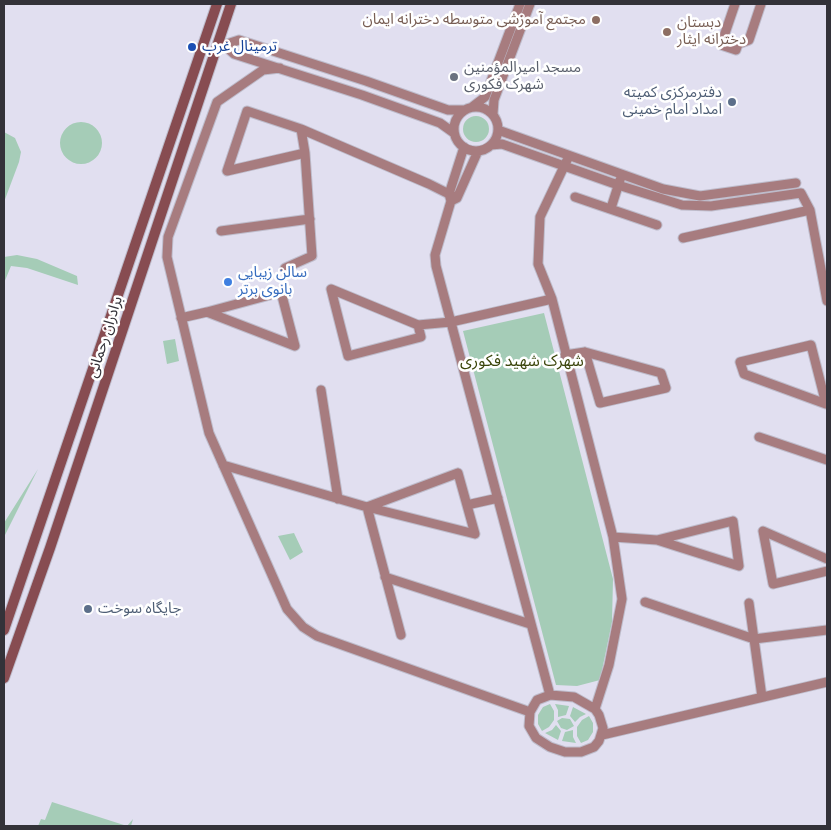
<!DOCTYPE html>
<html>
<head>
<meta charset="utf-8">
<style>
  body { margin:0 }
  #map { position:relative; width:831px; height:830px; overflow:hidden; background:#e1dff0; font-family:"IBM Plex Serif",serif }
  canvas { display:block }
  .frame { position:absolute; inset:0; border:5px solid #333239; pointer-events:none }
</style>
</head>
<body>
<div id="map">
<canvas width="831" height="830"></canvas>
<div class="frame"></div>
</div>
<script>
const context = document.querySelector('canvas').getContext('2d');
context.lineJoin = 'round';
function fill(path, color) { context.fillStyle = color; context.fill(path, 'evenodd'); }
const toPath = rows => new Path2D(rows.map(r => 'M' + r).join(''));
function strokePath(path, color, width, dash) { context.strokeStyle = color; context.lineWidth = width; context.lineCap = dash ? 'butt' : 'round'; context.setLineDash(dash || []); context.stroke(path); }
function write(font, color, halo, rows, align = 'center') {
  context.font = font + ' "IBM Plex Serif","Noto Sans Arabic",serif'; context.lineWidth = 5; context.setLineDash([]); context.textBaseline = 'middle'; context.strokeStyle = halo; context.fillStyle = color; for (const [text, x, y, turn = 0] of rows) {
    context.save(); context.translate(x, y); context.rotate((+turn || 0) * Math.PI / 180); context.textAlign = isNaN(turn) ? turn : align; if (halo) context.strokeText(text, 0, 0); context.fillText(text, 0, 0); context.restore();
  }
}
fill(toPath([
  '463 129a13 13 0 1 1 26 0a13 13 0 1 1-26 0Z',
  '60 143a21 21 0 1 1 42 0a21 21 0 1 1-42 0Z',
  [4,132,15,138,21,152,19,162,4,202],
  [17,255,37,259,77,276,78,285,27,268,11,266,4,283,4,257],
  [544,313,613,579,612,622,600,680,577,686,556,685,463,331],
  [175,339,179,361,167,364,163,341],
  [38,469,4,537,4,523],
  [294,533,303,552,290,560,278,536],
  [550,704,554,711,554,720,549,727,542,731,538,724,538,715,543,707],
  [555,704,569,706,566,715,558,717,558,710],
  [573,707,586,714,580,717,575,722,570,716],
  [589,716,593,723,593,732,588,740,581,743,577,736,577,727,582,720],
  [562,718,570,719,574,726,567,730,561,728,557,721],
  [556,725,561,731,558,740,545,733,552,730],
  [573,730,573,737,576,743,562,741,565,732],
  [52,802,127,826,133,819,131,826,38,826,41,819,45,820]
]), '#a5ccb7');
const minor = toPath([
  [735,4,721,45,736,50,738,44,749,40,761,4],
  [218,43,224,45,234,54,362,95,440,123,454,133],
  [224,45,239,40,366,81,448,110,463,110],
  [280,68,263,70,217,102,168,237,167,257,209,433,287,609,303,627,317,636,530,712],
  '454 129a22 22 0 1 1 44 0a22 22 0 1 1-44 0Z',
  [472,107,485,97,520,4],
  [493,114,494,100,530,4],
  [498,130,663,189,700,196,796,183],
  [491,145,502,144,618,185,682,205,711,206,801,193,810,210,827,301],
  [464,147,449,194,451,201,435,255,436,266,550,695],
  [305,153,227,171,247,111,301,129,429,184,457,198],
  [569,156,540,217,538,264,552,299,613,537,622,599,609,665,595,709],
  [575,197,657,225],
  [453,200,457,198,478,151],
  [611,208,620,180],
  [221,231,310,219],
  [683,238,810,210],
  [285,268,312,256,305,153,301,129],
  [281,292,295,346,207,312,281,292],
  [181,318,207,312],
  [418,325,421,337,348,356,331,289,418,325,451,322,552,299],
  [811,345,826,404,744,374,740,362,811,345],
  [565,355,585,352,661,373,666,388,600,403,585,352],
  [321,390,338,499],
  [759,437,827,460],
  [223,465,367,507,401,635],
  [458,473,475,534,367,507,458,473],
  [467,505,498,498],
  [613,537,657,540,739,566,733,521,657,540],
  [827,559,763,531,773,584,827,571],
  [385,577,530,624],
  [645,602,754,639,827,630],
  [749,603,762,697],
  [550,695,574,697,595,709,599,715,603,728,599,741,594,747,581,752,565,752,550,747,536,738,529,726,530,712,537,700,550,695],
  [602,735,827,682]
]);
const secondary = toPath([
  [4,630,217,4],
  [4,678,50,548,231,4]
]);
strokePath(minor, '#bebccb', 11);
strokePath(secondary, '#bebccb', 12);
strokePath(minor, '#a77c7f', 9);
strokePath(secondary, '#874c51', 10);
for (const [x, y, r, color] of [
  [596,20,5,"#8d6e63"],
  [667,32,5,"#8d6e63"],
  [192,47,5,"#1a4fb4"],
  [454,77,5,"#6b7280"],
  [732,102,5,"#5c6f8a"],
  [228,282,5,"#3f7fe0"],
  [88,609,5,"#5c6f8a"]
]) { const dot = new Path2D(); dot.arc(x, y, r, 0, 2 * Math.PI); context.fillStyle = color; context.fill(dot); strokePath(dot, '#fff', 2); }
write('15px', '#785e54', '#fff', [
  ["مجتمع آموزشی متوسطه دخترانه ایمان",586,20],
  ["دبستان",677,23,"left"],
  ["دخترانه ایثار",677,40,"left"]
], 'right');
write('15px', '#164399', '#fff', [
  ["ترمینال غرب",202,47]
], 'left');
write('15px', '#5b616d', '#fff', [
  ["مسجد امیرالمؤمنین",464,68],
  ["شهرک فکوری",464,85]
], 'left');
write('15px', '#4e5e75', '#fff', [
  ["دفترمرکزی کمیته",722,93],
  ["امداد امام خمینی",722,110],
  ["جایگاه سوخت",98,609,"left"]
], 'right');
write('15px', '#366cbe', '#fff', [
  ["سالن زیبایی",238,273],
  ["بانوی برتر",238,290]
], 'left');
write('15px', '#333239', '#fff', [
  ["برادران رحمانی",105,337,-72]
]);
write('16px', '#3b450b', '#fff', [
  ["شهرک شهید فکوری",522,361]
]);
</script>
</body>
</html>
